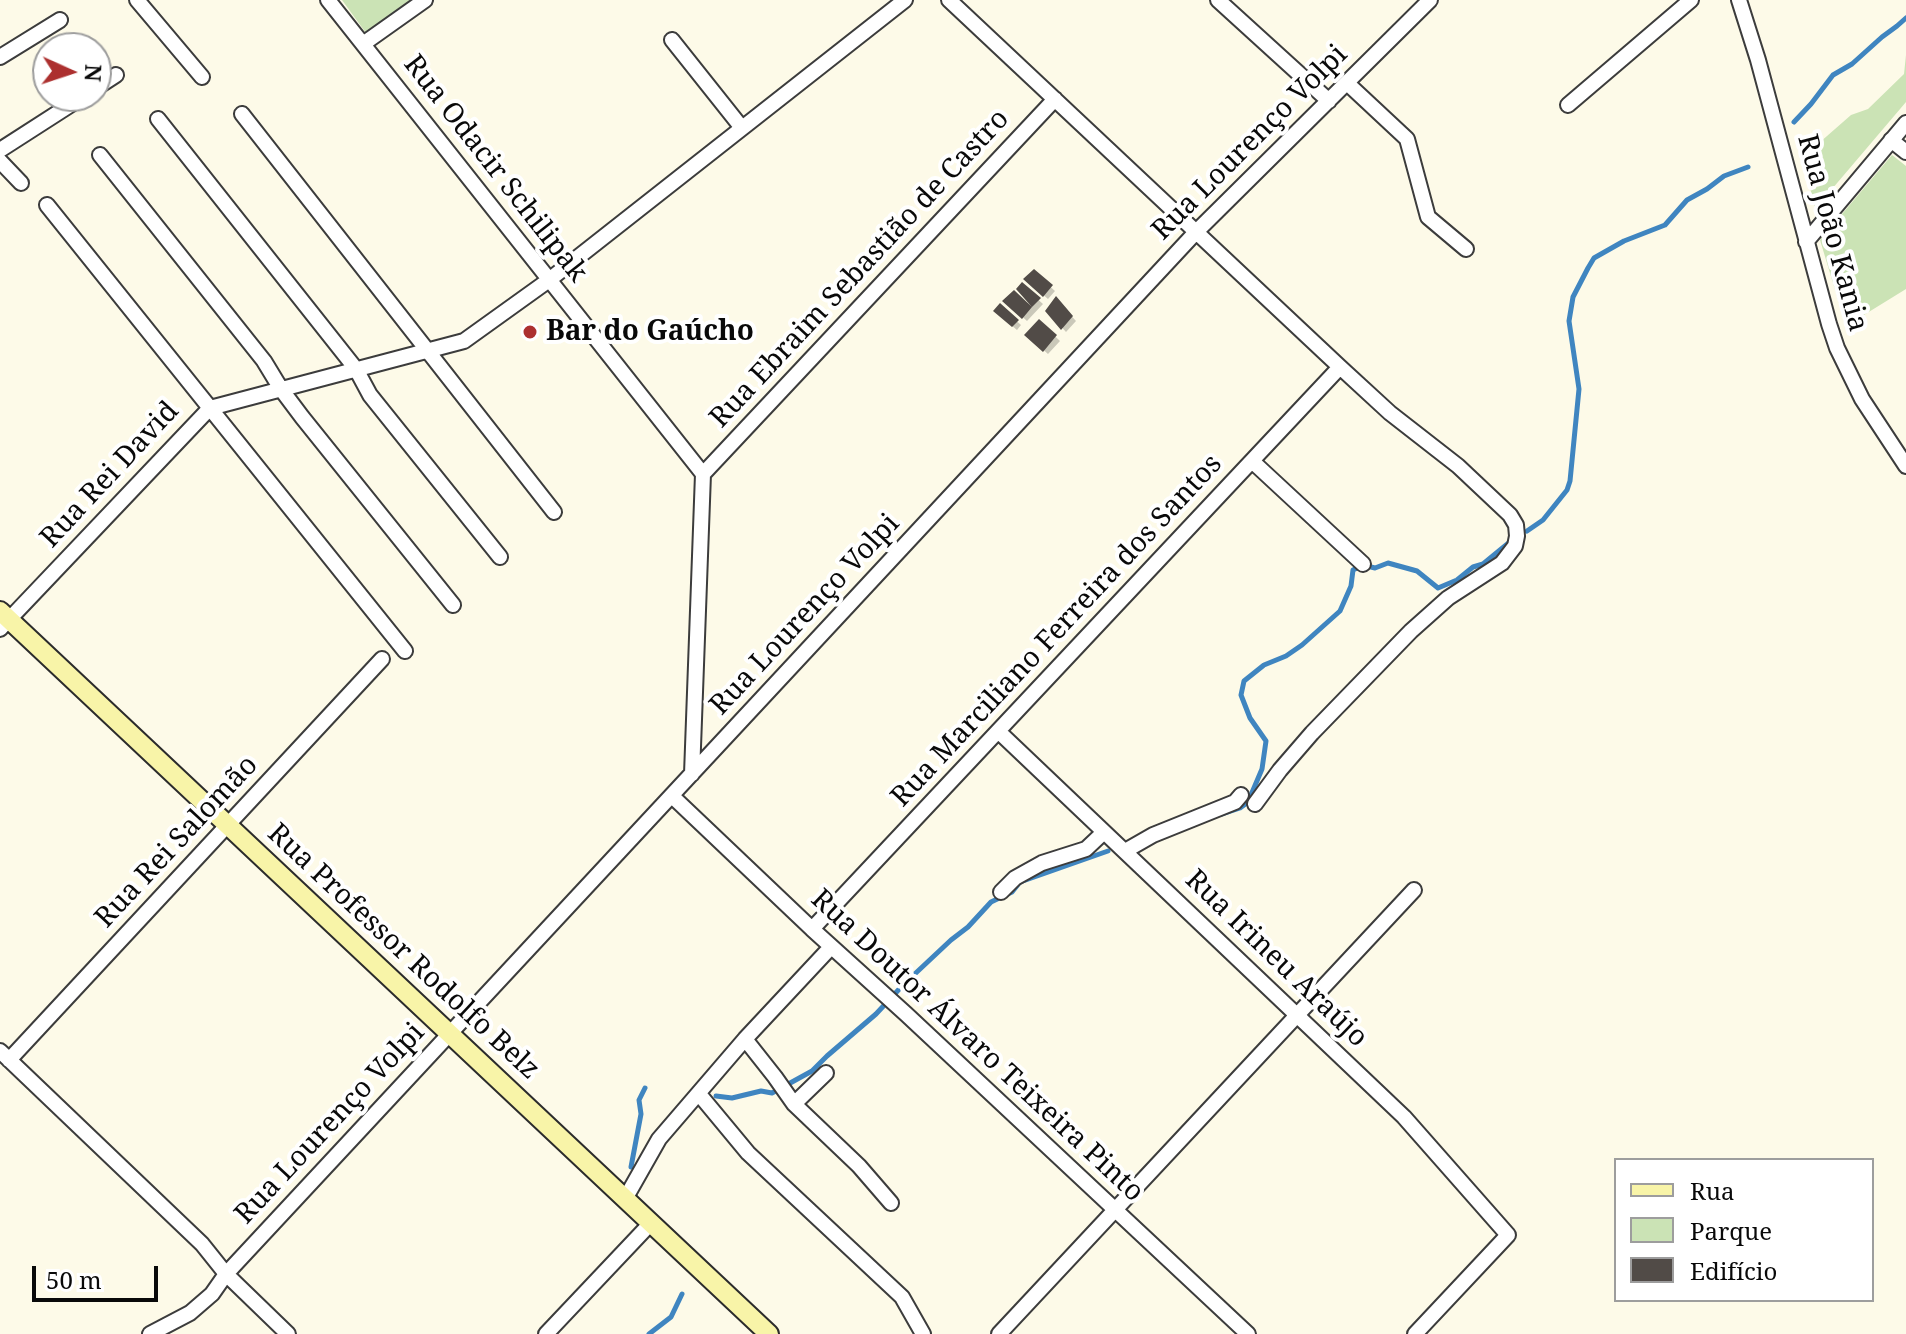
<!DOCTYPE html>
<html>
<head>
<meta charset="utf-8">
<style>
  body { margin:0 }
  #map { position:relative; width:1906px; height:1334px; overflow:hidden; background:#fdfae8; font-family:"Noto Serif",serif }
  canvas { display:block }
  .legend { position:absolute; left:1614px; top:1158px; width:260px; height:144px; box-sizing:border-box; background:#fff; border:2px solid #9d9d9d; margin:0; padding:10px 14px; list-style:none; font-size:24px; color:#090909 }
  .legend li { display:flex; align-items:center; gap:16px; height:40px }
  .legend b { width:40px; border:2px solid #9d9d9d }
  .north { position:absolute; left:32px; top:32px; width:80px; height:80px; box-sizing:border-box; background:#fff; border:2px solid #9d9d9d; border-radius:50%; rotate:93deg; font-size:22px; font-weight:700; line-height:32px; text-align:center; color:#090909 }
  .north::after { content:''; display:block; margin:auto; width:28px; height:36px; background:#ac302f; clip-path:polygon(50% 0,100% 100%,50% 72%,0 100%) }
  .scale { position:absolute; left:32px; top:1266px; width:126px; height:36px; box-sizing:border-box; border:4px solid #090909; border-top:0; padding-left:10px; font-size:24px; line-height:28px; white-space:nowrap; color:#090909; -webkit-text-stroke:6px #fff; paint-order:stroke }
</style>
</head>
<body>
<div id="map">
<canvas width="1906" height="1334"></canvas>
<ul class="legend">
<li><b style="height:10px;background:#f8f4a8"></b>Rua</li>
<li><b style="height:22px;background:#cbe3b5"></b>Parque</li>
<li><b style="height:22px;background:#514b47"></b>Edifício</li>
</ul>
<div class="north">N</div>
<div class="scale">50 m</div>
</div>
<script>
const context = document.querySelector('canvas').getContext('2d');
context.lineJoin = 'round';
function fill(path, color) { context.fillStyle = color; context.fill(path, 'evenodd'); }
const toPath = rows => new Path2D(rows.map(r => 'M' + r).join(''));
function strokePath(path, color, width, dash) { context.strokeStyle = color; context.lineWidth = width; context.lineCap = dash ? 'butt' : 'round'; context.setLineDash(dash || []); context.stroke(path); }
function write(font, color, halo, rows, align = 'center') {
  context.font = font + ' "Noto Serif",serif'; context.lineWidth = 8; context.setLineDash([]); context.textBaseline = 'middle'; context.strokeStyle = halo; context.fillStyle = color; for (const [text, x, y, turn = 0] of rows) {
    context.save(); context.translate(x, y); context.rotate((+turn || 0) * Math.PI / 180); context.textAlign = isNaN(turn) ? turn : align; if (halo) context.strokeText(text, 0, 0); context.fillText(text, 0, 0); context.restore();
  }
}
fill(toPath([
  [342,0,410,0,366,33],
  [1906,55,1906,102,1815,209,1803,157,1851,115,1868,109,1904,74],
  [1892,155,1906,166,1906,289,1846,326,1820,240]
]), '#cbe3b5');
fill(toPath([
  [1034,272,1055,291,1048,299,1026,280],
  [1022,285,1043,304,1027,321,1005,301,1031,307,1018,289],
  [1056,299,1076,321,1066,332,1047,311],
  [1000,306,1021,325,1017,330,999,315],
  [1039,321,1060,341,1048,354,1027,335]
]), '#0003');
strokePath(toPath([
  [1794,122,1811,104,1833,75,1852,64,1882,37,1897,26,1906,18],
  [1527,531,1543,520,1567,490,1570,481,1579,389,1569,321,1573,297,1588,268,1594,258,1624,241,1665,225,1687,200,1707,189,1724,176,1748,167],
  [1222,814,1240,808,1248,802,1262,769,1266,741,1250,718,1241,695,1244,681,1264,665,1286,656,1302,645,1340,611,1351,586,1353,570,1363,565,1375,568,1388,563,1417,571,1438,588,1457,580,1473,567,1483,564,1511,541],
  [716,1096,732,1098,761,1091,772,1093,812,1071,827,1056,876,1014,903,985,951,940,968,927,991,902,1012,892,1020,882,1108,851],
  [631,1167,641,1114,639,1100,645,1088],
  [649,1334,671,1317,682,1294]
]), '#3f85c0', 5);
fill(toPath([
  [1034,269,1053,285,1043,297,1023,279],
  [1022,282,1041,298,1032,307,1016,289],
  [1014,290,1032,307,1022,319,1002,301],
  [1056,296,1073,316,1061,330,1045,311],
  [1000,303,1019,320,1012,327,993,311],
  [1039,319,1057,335,1043,352,1024,335]
]), '#514b47');
const street = toPath([
  [137,0,202,77],
  [328,0,703,474,692,774],
  [949,0,1340,367,1390,413,1458,466,1510,515,1516,525,1517,536,1515,546,1502,563,1448,598,1411,631,1312,733,1280,770,1255,804],
  [1218,0,1329,101],
  [1739,0,1758,60,1829,324,1837,348,1862,399,1906,466],
  [672,40,742,128],
  [363,44,425,0],
  [0,57,60,20],
  [1347,83,1407,139,1428,217,1466,249],
  [96,88,116,75],
  [1568,105,1691,0],
  [242,114,554,512],
  [158,119,356,369,370,395,500,557],
  [1891,140,1906,152],
  [0,150,84,96],
  [100,155,264,361,281,389,302,417,453,605],
  [0,161,21,183],
  [47,205,405,651],
  [1806,242,1906,123],
  [1252,461,1363,564],
  [703,474,1055,99],
  [0,629,210,408,464,341,549,280,905,0],
  [998,731,1404,1117,1508,1235,1415,1334],
  [672,796,812,929,906,1014,1248,1334],
  [1125,851,1153,835,1235,802,1241,795],
  [1001,892,1015,878,1042,863,1086,849,1104,832],
  [812,929,1340,367],
  [745,1039,775,1077,794,1104,859,1166,891,1203],
  [0,1051,202,1244,226,1274,288,1334],
  [9,1060,382,659],
  [699,1094,748,1153,902,1297,923,1334],
  [794,1104,826,1073],
  [625,1199,659,1139,745,1039,831,947],
  [150,1334,190,1313,212,1294,226,1274,1196,232,1430,0],
  [546,1334,651,1223],
  [999,1334,1414,890]
]);
const secondary = toPath([
  [0,611,769,1334]
]);
strokePath(street, '#3c3c3c', 18);
strokePath(secondary, '#2b2b2b', 22);
strokePath(street, '#fff', 14);
strokePath(secondary, '#f8f4a8', 18);
for (const [x, y, r, color] of [
  [530,332,8,"#ac302f"]
]) { const dot = new Path2D(); dot.arc(x, y, r, 0, 2 * Math.PI); context.fillStyle = color; context.fill(dot); strokePath(dot, '#fff', 3); }
write('28px', '#090909', '#fff', [
  ["Rua Lourenço Volpi",1250,143,-45],
  ["Rua Odacir Schilipak",495,169,52],
  ["Rua João Kania",1832,233,75],
  ["Rua Ebraim Sebastião de Castro",860,269,-47],
  ["Rua Rei David",110,475,-47],
  ["Rua Lourenço Volpi",805,615,-47],
  ["Rua Marciliano Ferreira dos Santos",1057,631,-47],
  ["Rua Rei Salomão",177,842,-47],
  ["Rua Professor Rodolfo Belz",403,952,43],
  ["Rua Irineu Araújo",1276,959,44],
  ["Rua Doutor Álvaro Teixeira Pinto",977,1046,43],
  ["Rua Lourenço Volpi",330,1124,-47]
]);
write('bold 28px', '#090909', '#fff', [
  ["Bar do Gaúcho",546,332]
], 'left');
</script>
</body>
</html>
